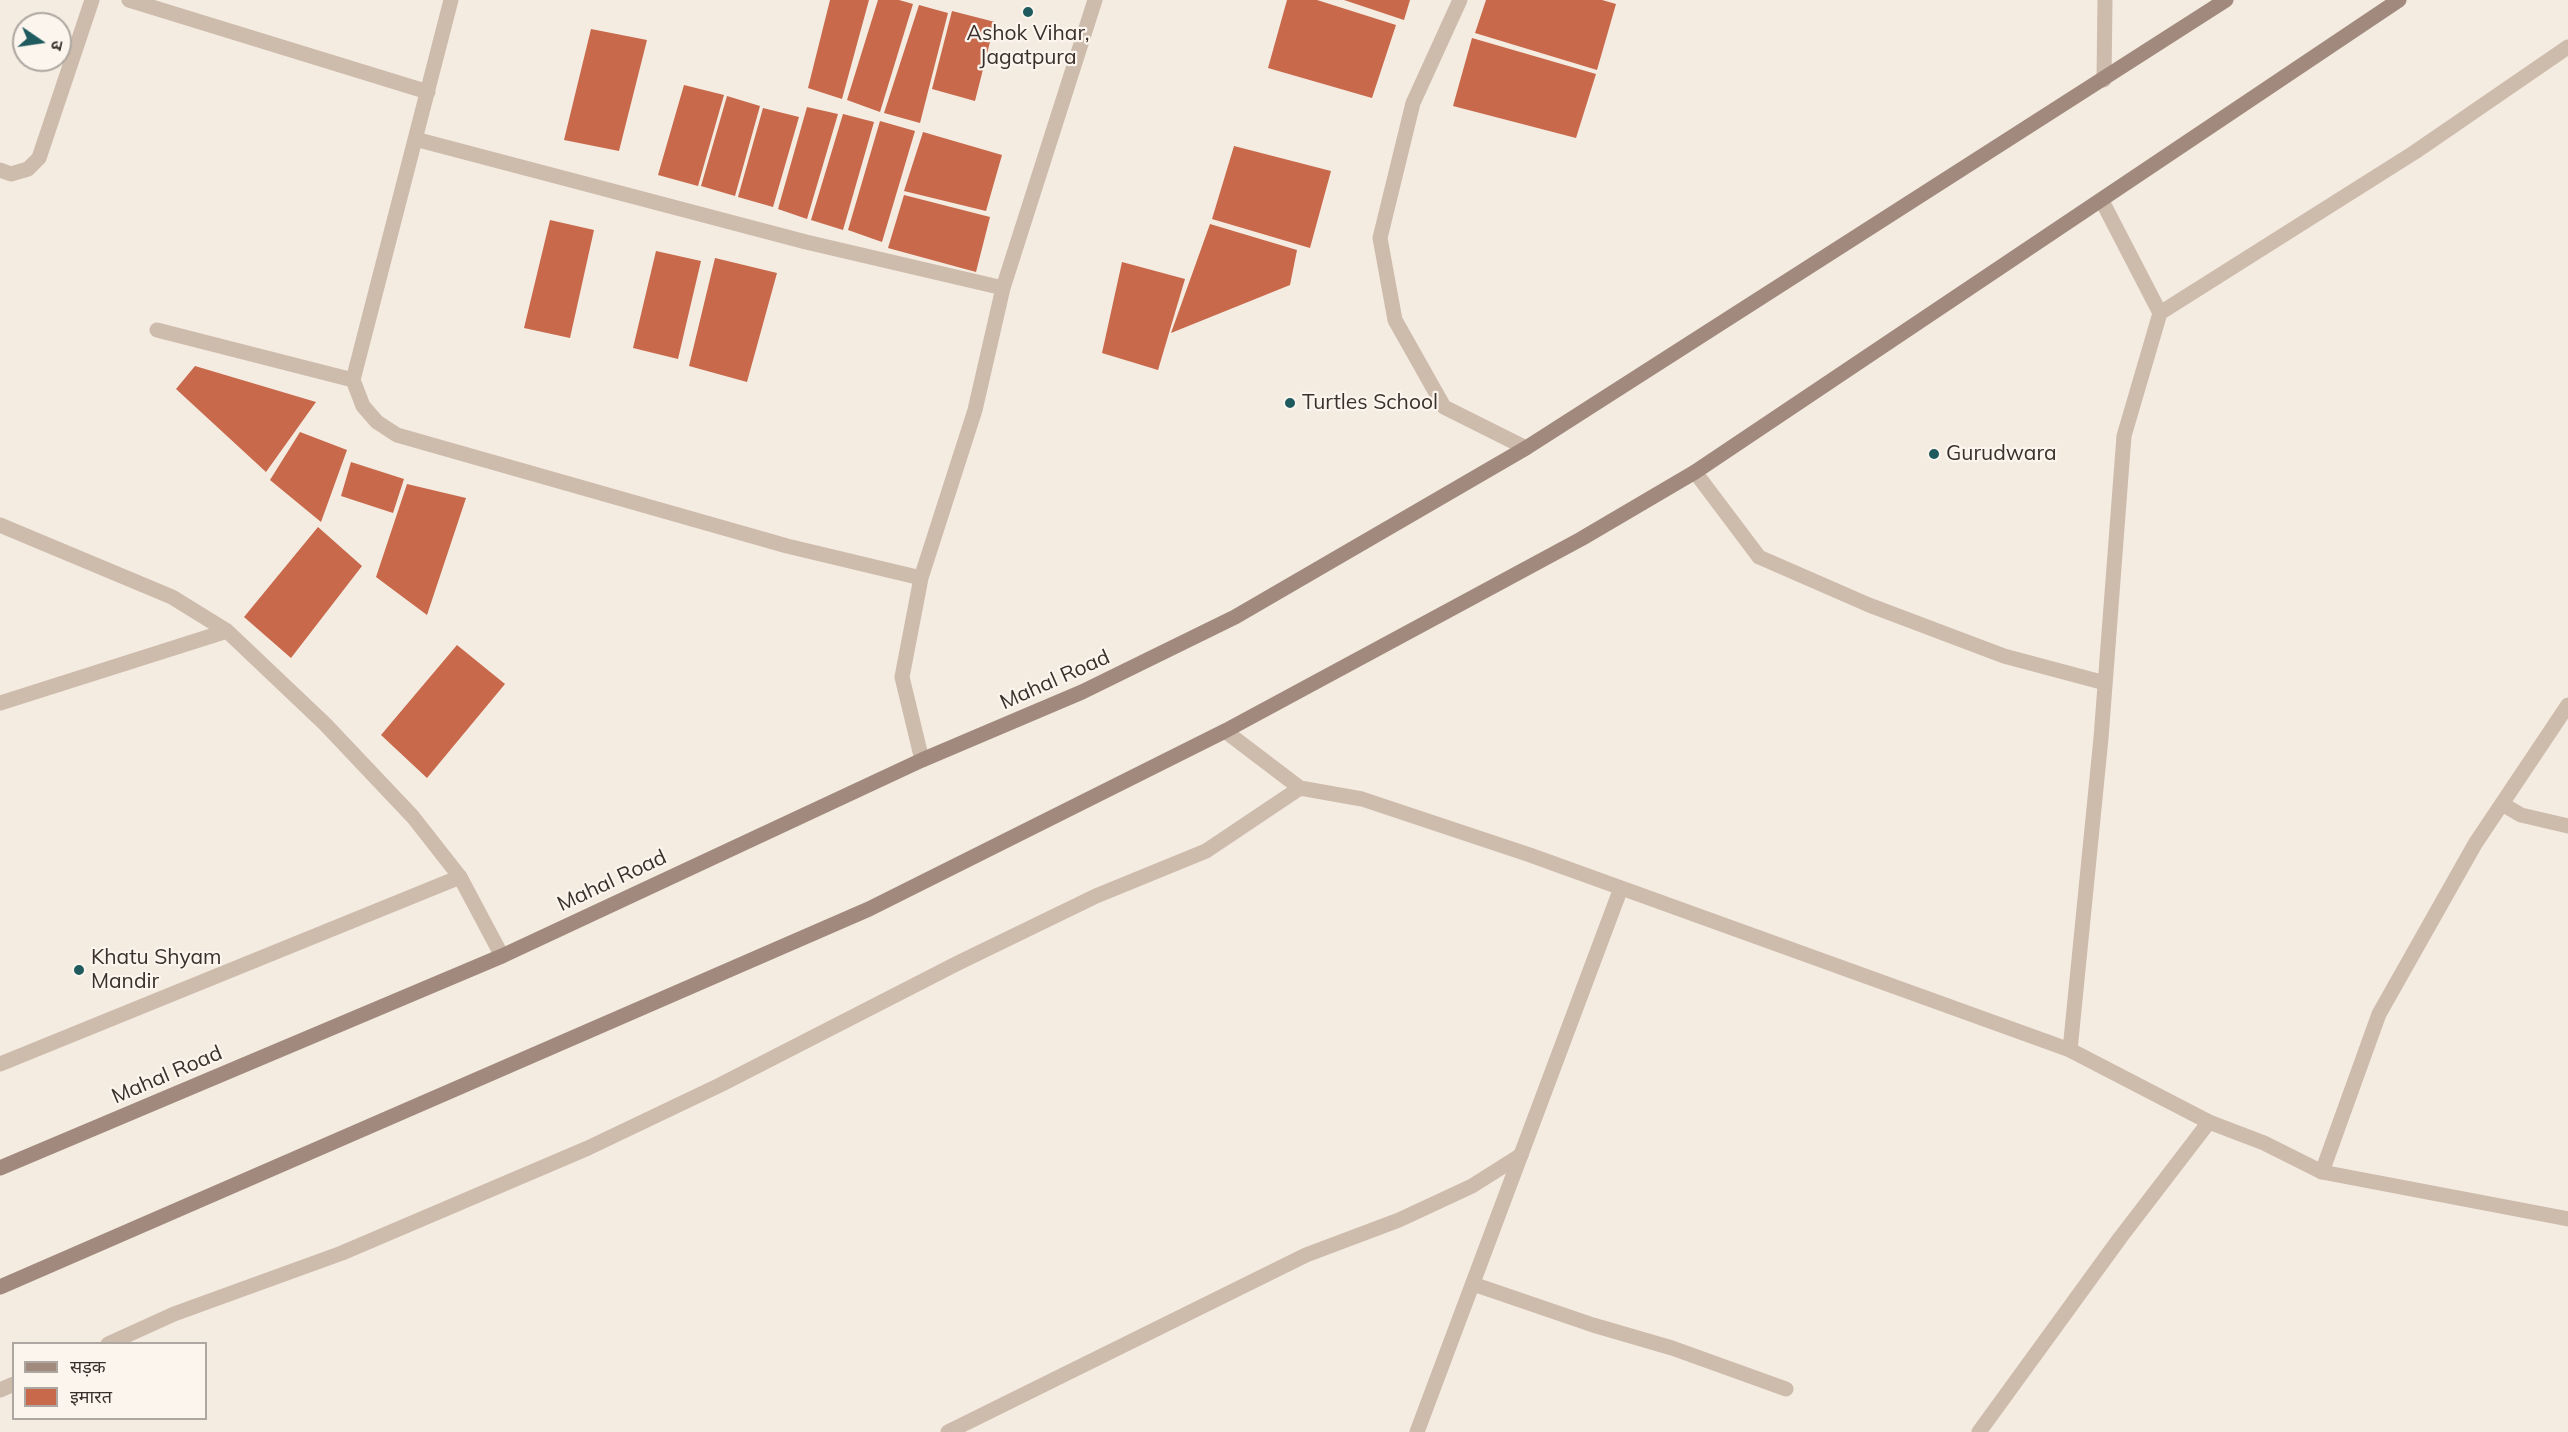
<!DOCTYPE html>
<html>
<head>
<meta charset="utf-8">
<style>
  body { margin:0 }
  #map { position:relative; width:2568px; height:1432px; overflow:hidden; background:#f4ebe1; font-family:Mulish,"Noto Sans Devanagari",sans-serif }
  canvas { display:block }
  .legend { position:absolute; left:12px; top:1342px; width:195px; height:78px; box-sizing:border-box; background:#fbf5ee; border:2px solid #aea6a0; margin:0; padding:8px 10px; list-style:none; font-size:18px; color:#3b302b }
  .legend li { display:flex; align-items:center; gap:12px; height:30px }
  .legend b { width:30px; border:2px solid #aea6a0 }
  .north { position:absolute; left:12px; top:12px; width:60px; height:60px; box-sizing:border-box; background:#fbf5ee; border:2px solid #aea6a0; border-radius:50%; rotate:103deg; font-size:16px; font-weight:700; line-height:24px; text-align:center; color:#3b302b }
  .north::after { content:''; display:block; margin:auto; width:21px; height:27px; background:#1f5a5e; clip-path:polygon(50% 0,100% 100%,50% 72%,0 100%) }
</style>
</head>
<body>
<div id="map">
<canvas width="2568" height="1432"></canvas>
<ul class="legend">
<li><b style="height:8px;background:#a18a7d"></b>सड़क</li>
<li><b style="height:16px;background:#c8694b"></b>इमारत</li>
</ul>
<div class="north">उ</div>
</div>
<script>
const context = document.querySelector('canvas').getContext('2d');
context.lineJoin = 'round';
function fill(path, color) { context.fillStyle = color; context.fill(path, 'evenodd'); }
const toPath = rows => new Path2D(rows.map(r => 'M' + r).join(''));
function strokePath(path, color, width, dash) { context.strokeStyle = color; context.lineWidth = width; context.lineCap = dash ? 'butt' : 'round'; context.setLineDash(dash || []); context.stroke(path); }
function write(font, color, halo, rows, align = 'center') {
  context.font = font + ' Mulish,sans-serif'; context.lineWidth = 4.5; context.setLineDash([]); context.textBaseline = 'middle'; context.strokeStyle = halo; context.fillStyle = color; for (const [text, x, y, turn = 0] of rows) {
    context.save(); context.translate(x, y); context.rotate((+turn || 0) * Math.PI / 180); context.textAlign = isNaN(turn) ? turn : align; if (halo) context.strokeText(text, 0, 0); context.fillText(text, 0, 0); context.restore();
  }
}
fill(toPath([
  [830,0,869,0,842,99,808,88],
  [878,0,899,0,913,4,880,112,847,100],
  [1287,0,1317,0,1396,25,1372,98,1268,68],
  [1344,0,1410,0,1404,20],
  [1486,0,1602,0,1616,4,1597,70,1475,33],
  [919,5,948,13,920,123,884,113],
  [952,11,995,22,975,101,932,89],
  [591,29,647,40,619,151,564,140],
  [1472,38,1596,74,1576,138,1453,106],
  [684,85,724,95,698,186,658,175],
  [727,96,760,106,735,196,701,186],
  [807,107,838,114,807,219,778,209],
  [763,108,799,117,773,207,738,197],
  [843,114,874,122,843,230,811,220],
  [880,121,915,131,882,242,848,230],
  [923,132,1002,155,986,211,904,191],
  [1234,146,1331,171,1310,248,1212,219],
  [904,195,990,217,976,272,888,248],
  [550,220,594,230,570,338,524,328],
  [1210,224,1297,250,1290,285,1171,333],
  [656,251,701,261,678,359,633,348],
  [715,258,777,273,747,382,689,366],
  [1122,262,1185,279,1158,370,1102,353],
  [195,366,316,402,266,472,176,389],
  [300,432,347,450,321,522,270,480],
  [351,462,404,479,393,513,341,496],
  [407,484,466,498,427,615,376,577],
  [318,527,362,566,291,658,244,617],
  [457,645,505,684,427,778,381,735]
]), '#c8694b');
strokePath(toPath([
  [2160,313,2415,152,2568,47]
]), '#cdbbac', 15);
strokePath(toPath([
  [129,0,428,92],
  [451,0,353,380,363,406,377,422,397,435,787,546,921,578,902,677,922,760],
  [1460,0,1413,103,1380,238,1395,320,1444,407,1526,448],
  [2104,80,2105,0],
  [415,139,806,242,1003,288],
  [0,170,11,174,28,169,39,158,92,0],
  [157,330,353,380],
  [1695,472,1759,557,1869,605,2004,656,2105,683],
  [0,525,172,597,227,631,325,724,413,817,460,877],
  [921,578,975,410,1003,288,1095,0],
  [0,703,227,631],
  [2502,804,2521,815,2568,826],
  [2070,1050,2101,738,2124,436,2160,313,2102,201],
  [2322,1172,2379,1014,2475,844,2568,705],
  [1473,1284,1593,1325,1672,1348,1786,1389],
  [948,1432,1306,1255,1399,1220,1472,1186,1521,1155],
  [1979,1432,2120,1238,2209,1122]
]), '#cdbbac', 15);
strokePath(toPath([
  [1225,731,1300,788,1362,799,1530,855,2070,1050,2209,1122,2264,1143,2322,1172,2568,1219],
  [0,1064,460,877,502,956],
  [108,1344,174,1314,342,1253,588,1148,720,1085,958,963,1096,896,1206,851,1300,788],
  [0,1390,14,1384],
  [1417,1432,1621,888]
]), '#cdbbac', 15);
strokePath(toPath([
  [0,1168,502,956,922,760,1082,692,1235,617,1526,448,2226,0],
  [0,1287,869,909,1225,731,1581,539,1695,472,2399,0]
]), '#a18a7d', 15);
for (const [x, y, r, color] of [
  [1028,12,6,"#1f5a5e"],
  [1290,403,6,"#1f5a5e"],
  [1934,454,6,"#1f5a5e"],
  [79,970,6,"#1f5a5e"]
]) { const dot = new Path2D(); dot.arc(x, y, r, 0, 2 * Math.PI); context.fillStyle = color; context.fill(dot); strokePath(dot, '#fbf5ee', 2); }
write('21px', '#3b302b', '#fbf5ee', [
  ["Ashok Vihar,",1028,34,"center"],
  ["Jagatpura",1028,58,"center"],
  ["Turtles School",1302,403],
  ["Gurudwara",1946,454],
  ["Khatu Shyam",91,958],
  ["Mandir",91,982]
], 'left');
write('21px', '#3b302b', '#fbf5ee', [
  ["Mahal Road",1055,680,-24],
  ["Mahal Road",612,881,-25],
  ["Mahal Road",167,1075,-23]
]);
</script>
</body>
</html>
